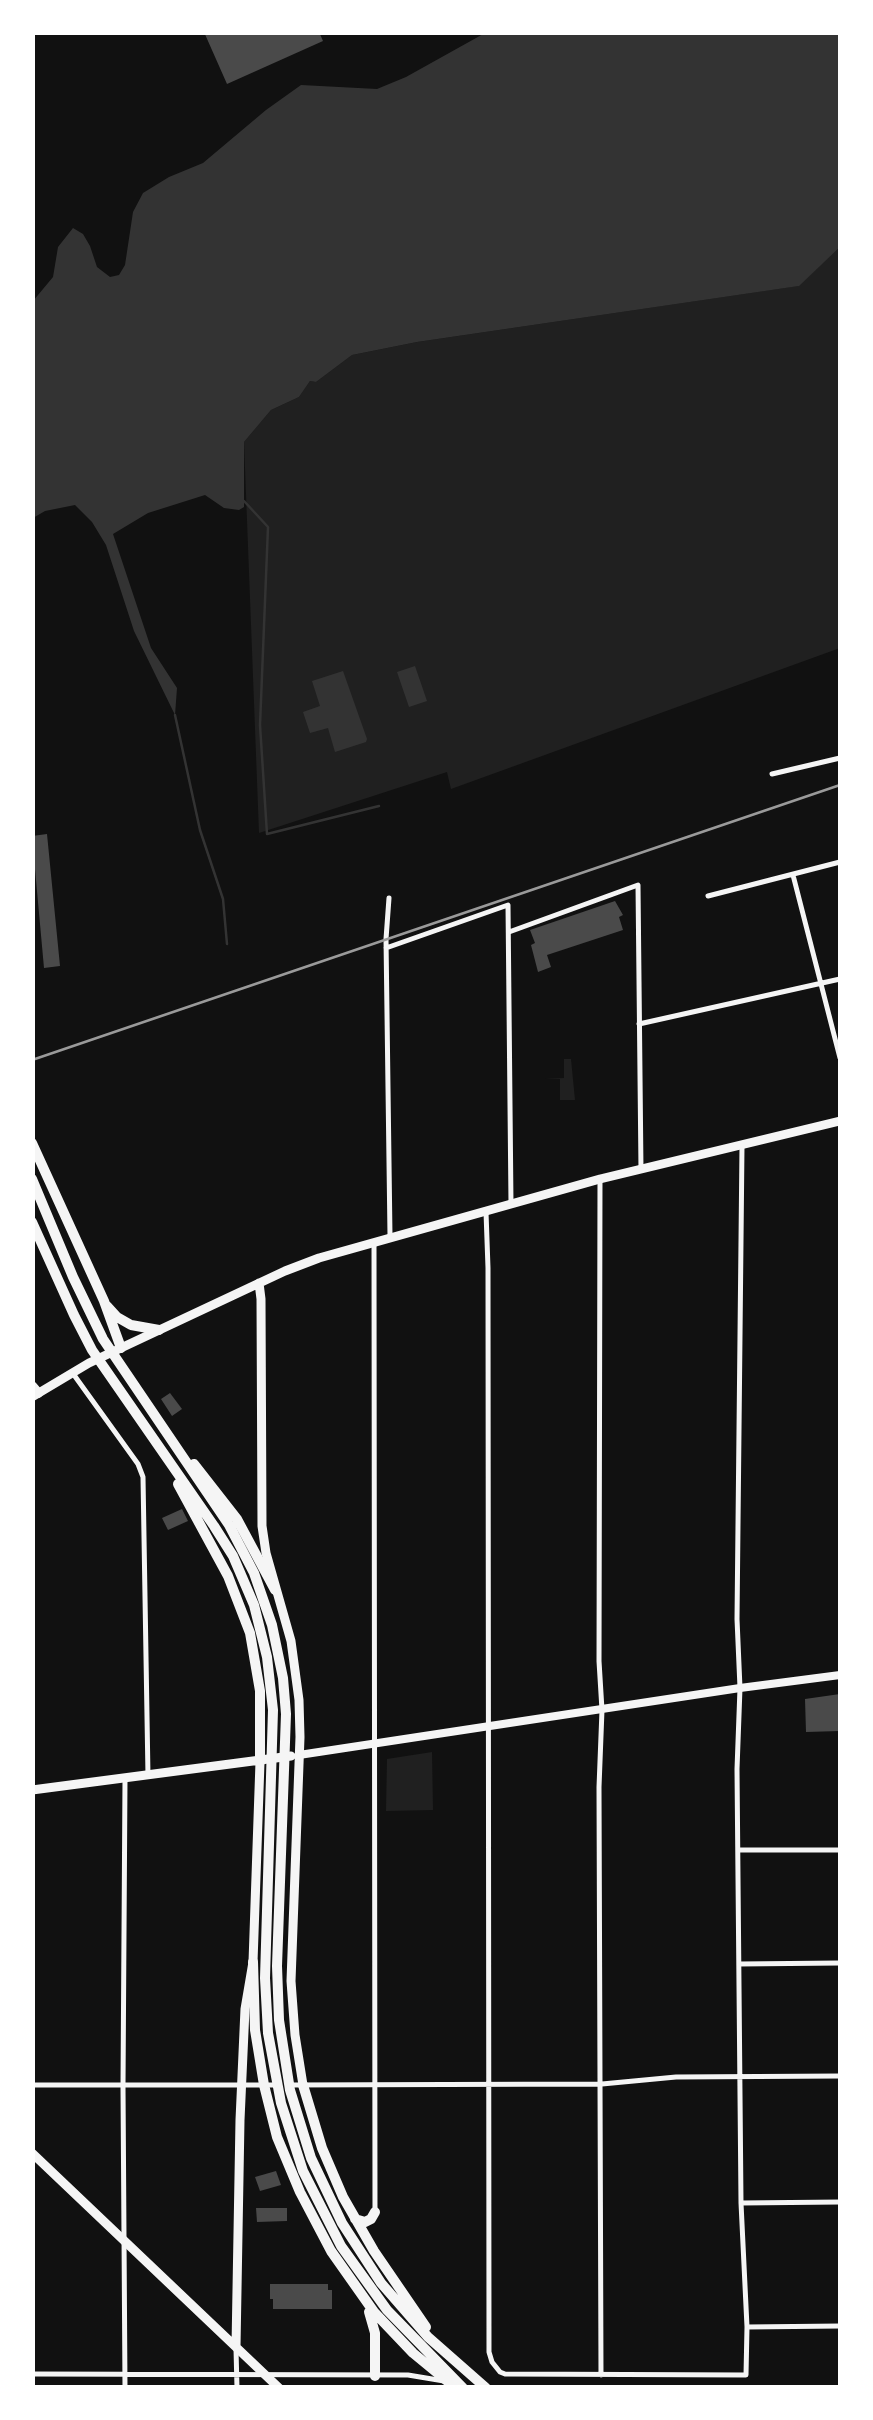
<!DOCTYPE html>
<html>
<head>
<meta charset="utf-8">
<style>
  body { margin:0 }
  #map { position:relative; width:873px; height:2420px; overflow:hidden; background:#111; font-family:Signika,sans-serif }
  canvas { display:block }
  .frame { position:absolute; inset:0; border:35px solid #fff; pointer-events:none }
</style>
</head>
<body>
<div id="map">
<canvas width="873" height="2420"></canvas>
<div class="frame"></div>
</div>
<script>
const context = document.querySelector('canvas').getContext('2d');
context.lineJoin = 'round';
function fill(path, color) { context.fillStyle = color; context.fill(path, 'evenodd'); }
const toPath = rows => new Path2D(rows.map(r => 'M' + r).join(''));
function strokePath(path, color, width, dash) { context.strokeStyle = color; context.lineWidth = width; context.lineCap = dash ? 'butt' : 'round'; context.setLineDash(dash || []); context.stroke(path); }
fill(toPath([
  [840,247,840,648,451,789,447,772,259,833,244,442,271,410,299,397,310,381,316,382,352,355,417,342,798,286],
  [564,1059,571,1059,575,1100,560,1100,560,1079,545,1079,564,1078],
  [432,1752,433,1810,386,1811,387,1759]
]), '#202020');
fill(toPath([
  [485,33,840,33,840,247,799,286,417,342,352,355,316,382,310,381,299,397,271,410,244,442,244,507,239,510,224,508,205,495,148,513,113,534,151,648,177,688,175,715,134,631,106,545,92,522,75,505,45,511,33,518,33,301,53,277,58,247,73,228,83,234,90,246,97,267,110,277,119,275,125,265,133,212,143,193,169,177,203,163,266,110,301,85,377,89,406,77],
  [415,666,427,701,409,707,397,672],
  [343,671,367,739,366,742,335,752,328,728,310,733,303,712,320,706,312,681]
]), '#333');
strokePath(toPath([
  [244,501,268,527,260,725,267,834,379,806],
  [175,715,200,830,223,899,227,944]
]), '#333', 2.5);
fill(toPath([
  [204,32,319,32,323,41,227,84],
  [47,834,60,966,44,968,32,836],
  [615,901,623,915,619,917,623,930,547,955,551,967,538,972,531,945,535,943,530,930],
  [170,1393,182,1409,172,1416,161,1399],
  [182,1509,188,1521,168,1530,162,1518],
  [840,1694,840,1731,806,1732,805,1699],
  [276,2171,281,2185,260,2191,255,2177],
  [256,2208,287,2208,287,2221,257,2222],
  [270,2284,328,2284,328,2290,332,2290,332,2309,273,2309,273,2299,270,2299]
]), '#4a4a4a');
strokePath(toPath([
  [772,774,840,758],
  [793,875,840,1058],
  [708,896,840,862],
  [389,898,386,939,390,1236],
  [509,932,638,885,641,1170],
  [386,948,508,905,511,1204],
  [639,1024,840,979],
  [600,1179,599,1661,602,1710,599,1787,601,2375],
  [486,1212,488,1268,489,2352,492,2362,500,2372,505,2374,746,2375,747,2327,741,2203,737,1769,740,1688,737,1619,742,1146],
  [374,1242,375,2209],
  [74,1375,138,1464,143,1477,148,1776],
  [125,1780,123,2086,125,2388],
  [739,1850,840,1850],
  [739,1964,840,1963],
  [32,2085,279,2085],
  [290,2085,602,2084,676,2077,840,2076],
  [741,2203,840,2202],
  [747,2327,840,2326],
  [236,2349,237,2388],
  [32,2374,408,2375,444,2381]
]), '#f5f5f5', 5);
strokePath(toPath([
  [299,1755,740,1688,840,1675]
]), '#f5f5f5', 8);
strokePath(toPath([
  [259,1283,261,1299,262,1526,266,1553,291,1641,299,1700,300,1737,291,1981,295,2035,303,2085],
  [32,1397,89,1363,285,1271,319,1258,600,1179,840,1121],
  [32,1790,291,1756],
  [32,2153,279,2388],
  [236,2346,240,2120,245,2009,253,1962,260,1762]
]), '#f5f5f5', 9);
strokePath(toPath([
  [32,1143,104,1301,121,1348],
  [32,1179,73,1277,103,1339,229,1525,254,1573,272,1625,283,1678,286,1714,277,1966,279,2020,290,2090,311,2158,342,2223,381,2283,428,2337,486,2388],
  [32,1222,74,1315,92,1350,214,1526,233,1556,254,1605,267,1657,273,1710,265,1978,268,2033,281,2103,303,2171,341,2246,387,2310,463,2388],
  [107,1306,117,1317,131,1325,159,1330],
  [32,1386,38,1393],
  [194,1464,237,1519,275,1590],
  [178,1484,228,1576,250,1633,260,1691,260,1762],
  [253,1962,255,2030,264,2085,277,2137,300,2192,331,2251,374,2312,413,2353,447,2381,454,2383],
  [303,2085,322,2148,343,2197,374,2251,426,2327],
  [355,2219,365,2222,371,2219,375,2212],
  [369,2312,375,2333,375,2376]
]), '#f5f5f5', 10);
strokePath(toPath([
  [32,1060,840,785]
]), '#9a9a9a', 2.5);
</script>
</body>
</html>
